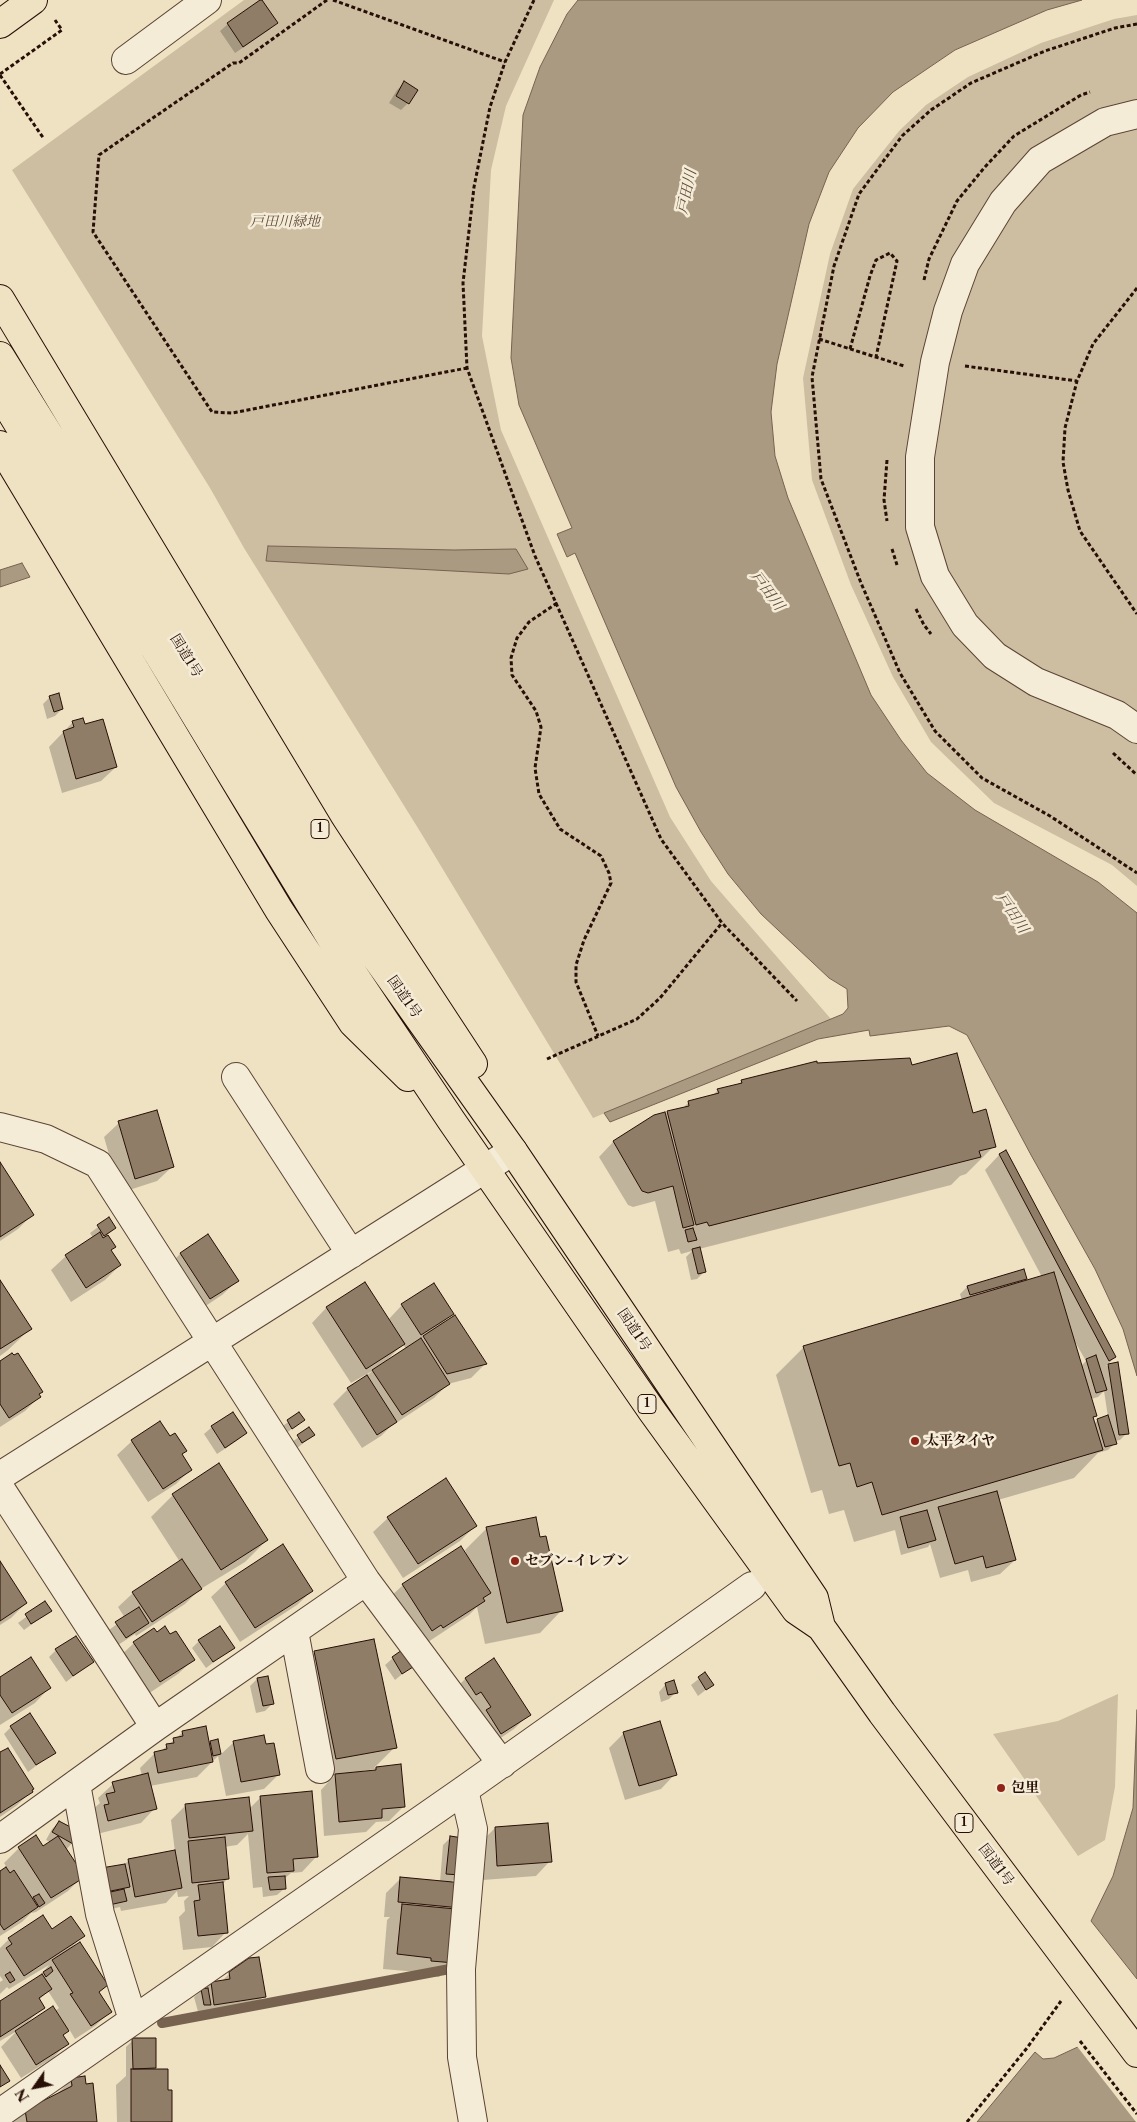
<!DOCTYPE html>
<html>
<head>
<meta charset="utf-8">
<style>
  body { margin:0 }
  #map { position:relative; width:1137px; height:2122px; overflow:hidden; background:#efe2c2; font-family:"Libre Caslon Text",serif }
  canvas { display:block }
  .north { position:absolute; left:10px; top:2062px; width:50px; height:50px; -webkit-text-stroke:4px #f5ecd7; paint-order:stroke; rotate:237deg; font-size:14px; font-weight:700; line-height:20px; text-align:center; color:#280f06 }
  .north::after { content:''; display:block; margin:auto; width:18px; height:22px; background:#280f06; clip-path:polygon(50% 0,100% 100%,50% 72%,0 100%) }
</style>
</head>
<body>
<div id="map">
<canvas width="1137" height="2122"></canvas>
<div class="north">N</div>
</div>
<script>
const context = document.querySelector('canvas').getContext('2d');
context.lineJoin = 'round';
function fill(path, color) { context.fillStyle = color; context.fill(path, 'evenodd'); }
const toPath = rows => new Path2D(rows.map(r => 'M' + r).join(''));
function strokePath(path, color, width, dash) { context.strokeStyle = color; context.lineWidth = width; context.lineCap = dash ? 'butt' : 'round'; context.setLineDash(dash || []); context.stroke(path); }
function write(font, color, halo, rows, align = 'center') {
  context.font = font + ' "Libre Caslon Text","Noto Serif JP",serif'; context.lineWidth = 5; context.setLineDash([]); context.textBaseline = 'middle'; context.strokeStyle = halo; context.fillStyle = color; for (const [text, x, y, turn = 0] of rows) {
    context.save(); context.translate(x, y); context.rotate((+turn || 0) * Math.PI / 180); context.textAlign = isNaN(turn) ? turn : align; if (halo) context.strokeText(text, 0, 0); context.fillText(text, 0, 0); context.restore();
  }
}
fill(toPath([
  [244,0,554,0,506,106,491,170,482,336,501,430,670,817,711,881,831,1019,593,1118,421,833,244,548,210,488,12,170],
  [1137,15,1137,886,1112,865,994,803,931,742,893,677,851,585,812,480,803,378,830,254,853,189,899,131,926,105,968,77,1041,43,1114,19],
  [1118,1694,1115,1787,1105,1840,1078,1856,993,1734,1058,1721]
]), '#cdbea2');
const water = toPath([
  [578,0,1082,0,1047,10,955,50,893,92,858,128,829,172,809,224,777,364,771,412,775,456,788,498,871,695,901,740,927,773,975,810,1098,882,1137,913,1137,1376,1123,1329,1095,1269,1031,1155,967,1035,949,1026,870,1036,869,1030,818,1039,610,1122,604,1113,843,1014,848,1008,847,989,829,978,761,914,728,874,701,832,676,787,575,553,567,557,557,534,572,528,519,405,511,358,523,115,540,67,567,14,578,0],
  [268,546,454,550,516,549,528,569,509,574,266,561,268,546],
  [22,563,30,577,0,587,0,570,22,563],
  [1137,1710,1137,1979,1091,1921,1113,1876,1133,1808,1137,1710],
  [1082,2045,1137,2122,977,2122,1035,2052,1043,2059,1054,2058,1082,2045]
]);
fill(water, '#ab9a82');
strokePath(water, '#776250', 1);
fill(toPath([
  [1137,2006,1137,2122,1136,2122,1076,2045]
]), '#efe2c2');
fill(toPath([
  [276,23,269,30,235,53,220,31,228,24],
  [404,83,408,103,401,110,389,103,397,90],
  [50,697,62,709,55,716,47,719,43,704],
  [73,722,84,726,116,767,101,781,62,793,49,747],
  [816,1065,911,1066,972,1114,994,1146,966,1174,960,1176,951,1185,699,1249,704,1272,697,1279,691,1280,686,1257,692,1251,681,1254,679,1249,668,1252,655,1201,633,1207,628,1205,599,1157,613,1142,655,1116,665,1115,667,1112,682,1109,689,1102,712,1096,718,1090,738,1085,742,1081],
  [119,1123,172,1167,157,1181,120,1193,104,1137],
  [1006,1151,1115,1357,1106,1366,1117,1364,1127,1433,1120,1440,1115,1441,1115,1443,1108,1450,1098,1453,1074,1478,998,1500,1015,1560,1000,1574,971,1582,968,1570,940,1578,930,1544,928,1547,901,1555,895,1530,854,1542,844,1510,829,1514,822,1490,811,1493,776,1375,804,1347,962,1301,960,1294,967,1287,1026,1278,1021,1283,1042,1277,985,1170,999,1155],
  [1074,1340,1086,1361,1081,1366],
  [1104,1391,1108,1417,1098,1420,1094,1424,1092,1419,1096,1415,1091,1399,1098,1397],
  [0,1164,33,1214,18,1229,0,1241],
  [109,1219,115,1228,106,1236,114,1247,110,1251,120,1265,105,1280,71,1302,51,1270,66,1256,93,1238,90,1233],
  [180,1254,237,1281,222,1295,195,1313,166,1268],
  [0,1282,30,1329,8,1350,0,1356],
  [364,1284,388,1320,402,1305,453,1313,443,1323,485,1364,471,1378,448,1384,434,1398,390,1427,381,1436,362,1448,333,1404,348,1389,374,1370,351,1383,312,1323,326,1308],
  [403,1344,406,1349,388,1361,387,1360],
  [0,1363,39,1397,25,1411,0,1427],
  [232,1414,245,1433,238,1440,217,1454,204,1434,212,1427],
  [299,1414,303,1420,284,1435,280,1428],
  [309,1429,313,1435,295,1450,291,1443],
  [132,1441,190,1470,176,1484,148,1502,117,1455],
  [218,1465,267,1540,245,1562,199,1590,185,1604,136,1636,135,1634,118,1645,109,1630,125,1618,118,1607,133,1593,180,1562,151,1517,173,1495],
  [388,1518,475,1526,460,1541,403,1578,373,1532],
  [487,1528,540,1538,561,1611,540,1633,485,1644,477,1607,469,1615,428,1642,388,1599,403,1585,467,1556,465,1550],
  [0,1564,26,1603,11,1618,0,1625],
  [226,1583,312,1591,297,1605,240,1642,211,1597],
  [45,1603,50,1611,24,1630,18,1623],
  [199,1641,233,1648,206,1668,192,1648],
  [134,1643,193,1660,178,1674,145,1696,119,1657],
  [56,1650,92,1662,66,1682,49,1657],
  [315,1652,395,1747,374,1768,400,1766,404,1806,389,1821,376,1822,366,1832,324,1836,321,1790,334,1776,314,1780,293,1674],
  [375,1769,372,1772,363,1773,363,1771],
  [393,1658,411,1667,395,1680,385,1665],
  [705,1674,712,1685,698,1696,691,1685],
  [466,1678,529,1714,514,1729,486,1748,451,1693],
  [0,1679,49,1688,35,1703,0,1725],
  [257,1679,272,1704,265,1711,256,1713,250,1686],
  [666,1684,676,1692,669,1699,661,1702,659,1692],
  [11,1727,54,1752,28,1772,4,1734],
  [182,1733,208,1744,217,1740,220,1755,233,1743,263,1737,265,1745,279,1774,264,1789,226,1796,218,1756,197,1777,150,1786,155,1808,141,1823,93,1835,92,1810,100,1803,98,1798,113,1784,142,1776,140,1768,155,1753,160,1752],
  [624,1733,675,1774,661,1789,625,1800,609,1748],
  [0,1755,31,1792,16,1806,0,1817],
  [261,1797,316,1857,302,1872,291,1873,284,1879,285,1888,277,1895,263,1897,262,1887,253,1888,248,1834,237,1845,224,1847,228,1878,222,1885,226,1932,212,1947,183,1950,179,1917,185,1911,184,1901,189,1896,178,1897,177,1891,166,1903,121,1911,120,1907,102,1911,95,1877,124,1865,128,1861,175,1852,171,1820,186,1805,249,1809],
  [59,1822,72,1843,66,1850,83,1876,68,1891,36,1912,31,1913,22,1922,0,1936,0,1872,7,1868,4,1863,19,1848,35,1837,42,1848,50,1842,46,1840,52,1829],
  [495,1828,550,1861,536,1876,483,1880,480,1843],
  [450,1838,459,1875,450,1883,462,1884,454,1962,439,1977,417,1975,417,1972,383,1969,387,1920,390,1917,384,1917,386,1893,400,1879,440,1882,443,1845],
  [51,1930,83,1936,72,1947,107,1985,98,1993,110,2012,95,2026,75,2039,69,2029,62,2036,67,2043,53,2058,21,2078,1,2047,17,2031,0,2041,0,2002,39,1977,49,1965,9,1989,7,1987,0,1994,0,1982,3,1980,0,1976,0,1948,9,1939],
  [48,1991,59,2008,55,2011,27,2023,43,2007,39,2000],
  [230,1973,264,1996,250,2011,200,2019,194,1997,211,1983,221,1982],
  [133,2040,155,2068,152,2071,167,2091,171,2122,117,2122,116,2085,126,2076,126,2047],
  [72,2079,96,2122,13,2122,26,2111,57,2094]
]), '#0003');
strokePath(toPath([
  [162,2023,455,1968,455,1974]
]), '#776250', 10);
const building = toPath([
  [260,0,262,0,278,23,243,47,227,23,260,0],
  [404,81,418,90,409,104,396,96,404,81],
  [59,693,63,709,54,712,49,696,59,693],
  [83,718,85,724,103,719,117,767,76,779,63,731,74,727,72,721,83,718],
  [957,1053,973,1113,986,1109,996,1147,979,1151,981,1157,709,1226,707,1222,696,1225,667,1111,689,1106,688,1101,719,1093,717,1089,742,1083,741,1080,817,1061,817,1063,910,1058,912,1065,957,1053],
  [157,1110,174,1167,135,1179,118,1121,157,1110],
  [665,1112,694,1225,683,1228,673,1186,648,1193,642,1191,613,1141,654,1115,665,1112],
  [1006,1150,1116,1357,1109,1361,999,1154,1006,1150],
  [0,1162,34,1215,0,1237,0,1162],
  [109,1217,116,1228,104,1236,97,1225,109,1217],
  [693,1228,697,1240,688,1242,685,1230,693,1228],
  [100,1232,103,1238,108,1235,116,1247,111,1250,121,1265,86,1288,65,1255,100,1232],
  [208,1234,239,1281,210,1299,180,1253,208,1234],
  [700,1247,706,1272,698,1274,692,1249,700,1247],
  [1024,1269,1027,1279,970,1295,967,1286,1024,1269],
  [1054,1272,1097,1416,1093,1417,1103,1450,882,1515,872,1482,857,1487,850,1463,839,1466,803,1346,1054,1272],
  [0,1280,32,1329,0,1349,0,1280],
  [365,1282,405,1344,366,1369,326,1307,365,1282],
  [434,1283,454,1314,421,1335,401,1304,434,1283],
  [455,1315,487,1364,447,1374,423,1336,455,1315],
  [421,1338,450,1384,402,1415,372,1370,421,1338],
  [12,1353,14,1355,18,1353,43,1392,39,1394,41,1397,9,1418,0,1404,0,1361,12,1353],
  [1096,1355,1107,1390,1096,1393,1086,1359,1096,1355],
  [1118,1362,1129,1434,1119,1435,1108,1364,1118,1362],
  [367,1375,397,1422,377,1435,347,1388,367,1375],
  [233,1412,247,1433,225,1448,211,1426,233,1412],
  [299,1412,305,1420,292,1429,287,1420,299,1412],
  [1108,1415,1117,1444,1105,1447,1097,1419,1108,1415],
  [160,1421,170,1436,175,1433,187,1451,182,1454,192,1470,163,1489,131,1440,160,1421],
  [309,1427,315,1435,302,1443,297,1435,309,1427],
  [219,1463,268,1540,221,1570,172,1494,219,1463],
  [446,1478,477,1526,418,1564,387,1517,446,1478],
  [997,1491,1016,1560,986,1568,983,1556,955,1564,938,1507,997,1491],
  [927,1510,936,1540,908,1548,900,1517,927,1510],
  [536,1517,540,1537,546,1536,563,1611,507,1623,486,1527,536,1517],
  [283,1544,313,1591,255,1628,225,1582,283,1544],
  [461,1546,491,1593,483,1598,485,1601,443,1628,441,1625,432,1631,402,1584,461,1546],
  [182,1559,202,1589,152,1622,132,1592,182,1559],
  [0,1561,27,1603,0,1621,0,1561],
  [45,1601,52,1611,31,1624,25,1614,45,1601],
  [139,1607,149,1623,126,1638,115,1622,139,1607],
  [165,1626,170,1634,176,1631,195,1660,160,1682,133,1642,154,1628,157,1632,165,1626],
  [220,1626,235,1648,213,1662,198,1640,220,1626],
  [76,1636,94,1662,73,1676,55,1649,76,1636],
  [374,1639,397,1748,336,1759,314,1651,374,1639],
  [402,1650,413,1667,402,1674,392,1657,402,1650],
  [31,1657,51,1688,12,1713,0,1695,0,1677,31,1657],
  [494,1658,531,1715,501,1734,486,1710,491,1707,481,1692,476,1695,465,1678,494,1658],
  [705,1672,714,1685,706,1690,698,1677,705,1672],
  [268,1676,274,1704,263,1706,257,1678,268,1676],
  [674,1680,678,1693,668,1695,665,1683,674,1680],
  [30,1713,56,1753,36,1765,10,1726,30,1713],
  [660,1721,677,1775,639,1786,623,1732,660,1721],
  [206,1726,213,1762,158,1773,154,1752,167,1749,166,1744,174,1743,173,1738,183,1736,182,1731,206,1726],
  [264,1735,266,1744,274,1743,280,1775,241,1782,233,1741,264,1735],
  [218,1739,221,1754,213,1756,210,1741,218,1739],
  [8,1748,34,1789,32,1790,33,1792,0,1813,0,1752,8,1748],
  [401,1764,405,1807,382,1809,382,1818,339,1822,335,1774,376,1770,376,1767,401,1764],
  [148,1773,157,1809,108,1821,104,1805,109,1804,106,1794,115,1792,112,1782,148,1773],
  [312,1791,318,1857,293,1859,294,1871,267,1873,260,1796,312,1791],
  [249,1797,253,1831,189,1838,185,1804,249,1797],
  [59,1821,80,1832,73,1844,52,1832,59,1821],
  [548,1823,552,1862,497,1866,495,1827,548,1823],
  [36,1835,43,1846,58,1836,85,1877,51,1898,18,1847,36,1835],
  [450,1836,463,1838,460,1875,446,1874,450,1836],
  [225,1837,229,1879,192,1883,188,1841,225,1837],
  [175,1850,182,1888,135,1897,128,1859,175,1850],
  [125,1864,130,1887,106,1892,101,1868,125,1864],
  [6,1867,10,1873,14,1870,38,1907,4,1930,0,1924,0,1871,6,1867],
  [285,1876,286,1889,270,1890,268,1877,285,1876],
  [400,1877,463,1883,461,1908,398,1902,400,1877],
  [223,1882,228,1933,198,1936,194,1901,200,1900,198,1885,223,1882],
  [124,1889,127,1901,109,1905,106,1893,124,1889],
  [39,1894,45,1903,39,1907,33,1897,39,1894],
  [402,1904,456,1909,455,1963,431,1961,431,1958,397,1954,402,1904],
  [43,1915,52,1929,71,1916,85,1936,24,1976,6,1948,12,1944,8,1938,43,1915],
  [80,1942,108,1985,99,1992,112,2012,91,2026,70,1994,73,1993,52,1960,80,1942],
  [259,1957,266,1997,214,2005,211,1982,230,1979,229,1972,249,1958,259,1957],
  [51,1967,53,1971,46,1977,43,1972,51,1967],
  [10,1972,15,1980,10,1983,5,1975,10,1972],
  [42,1974,52,1989,39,1998,45,2008,0,2037,0,2001,42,1974],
  [208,1988,211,2005,204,2005,201,1989,208,1988],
  [53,2006,69,2031,63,2035,69,2044,36,2065,15,2031,53,2006],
  [132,2038,156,2038,156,2068,133,2069,132,2038],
  [0,2065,10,2081,0,2087,0,2065],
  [131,2069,168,2069,168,2090,172,2090,172,2122,131,2122,131,2069],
  [85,2076,86,2084,93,2083,97,2122,27,2122,25,2110,72,2086,71,2078,85,2076]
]);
fill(building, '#8f7d68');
strokePath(building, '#280f06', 1);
const minor = toPath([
  [126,60,207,0],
  [1137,114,1105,122,1040,160,1003,202,965,264,948,311,935,362,920,457,920,527,935,576,965,625,995,656,1036,682,1117,715,1137,729],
  [236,1077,351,1254],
  [0,1127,46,1139,98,1164,366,1581,502,1764],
  [0,1476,513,1151],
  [0,1488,155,1727],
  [294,1631,320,1769],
  [76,1784,100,1914,133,2020],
  [464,1790,473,1829,461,1969,462,2057,473,2122],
  [0,1839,155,1727,366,1581],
  [0,2113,464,1790,752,1586]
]);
const highway = toPath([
  [0,24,33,0],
  [0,299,321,832,473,1064],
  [0,356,355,928,513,1151,814,1598,821,1627],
  [0,394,348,966,451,1120,652,1411,796,1610,821,1627,882,1713,1137,2053],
  [0,445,279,910,353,1023,408,1077]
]);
strokePath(minor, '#5a4435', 30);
strokePath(highway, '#280f06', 30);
strokePath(toPath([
  [327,0,239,63,233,63,99,155,93,232,212,412,232,413,467,368],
  [333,0,505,62],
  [534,0,505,62,490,107,474,187,463,283,467,368,535,556,661,839,722,923,797,1001],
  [1137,24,1115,28,1045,51,971,83,931,110,902,136,859,194,834,266,812,377,821,479,861,583,900,673,935,731,982,778,1050,816,1137,873],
  [0,74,62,30,55,20],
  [0,75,44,139],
  [924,280,929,259,957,201,984,168,1014,136,1081,95,1090,92],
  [1137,288,1093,344,1077,381,1065,428,1063,462,1068,490,1080,531,1137,614],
  [819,339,904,366],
  [850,349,870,276,876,260,890,253,897,261,876,357],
  [965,366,1077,381],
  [887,460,884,500,887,521],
  [892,549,897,565],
  [557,603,529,622,517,638,511,658,512,675,536,711,541,727,535,768,539,794,560,829,601,856,609,873,611,883,584,940,576,965,576,982,598,1036],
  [916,609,924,625,931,634],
  [1113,753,1137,775],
  [547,1059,637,1019,660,998,722,923],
  [1080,2041,1137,2114],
  [967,2122,1027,2048,1061,2001]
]), '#280f06', 3, [4, 2.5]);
strokePath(minor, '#f5ecd7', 28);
strokePath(highway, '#efe2c2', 28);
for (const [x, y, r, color] of [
  [915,1441,5,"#8f2418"],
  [515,1561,5,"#8f2418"],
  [1001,1788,5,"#8f2418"]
]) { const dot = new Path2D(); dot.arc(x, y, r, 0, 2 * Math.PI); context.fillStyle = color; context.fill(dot); strokePath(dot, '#f5ecd7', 2); }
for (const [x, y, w] of [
  [320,829,18],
  [647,1404,18],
  [964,1823,18]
]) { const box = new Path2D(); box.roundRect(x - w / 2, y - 9.5, w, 19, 4); context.fillStyle = '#f5ecd7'; context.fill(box); strokePath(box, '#280f06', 1); }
write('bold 12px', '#280f06', null, [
  ["1",320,829],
  ["1",647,1404],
  ["1",964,1823]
]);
write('italic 14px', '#624c3d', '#f5ecd7', [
  ["戸田川緑地",285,222]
]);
write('14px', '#280f06', '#f5ecd7', [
  ["国道1号",186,656,58],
  ["国道1号",404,997,55],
  ["国道1号",634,1330,56],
  ["国道1号",996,1865,53]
]);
write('bold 14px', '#280f06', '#f5ecd7', [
  ["太平タイヤ",925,1441],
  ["セブン-イレブン",525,1561],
  ["包里",1011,1788]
], 'left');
write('italic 15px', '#634e3e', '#f5ecd7', [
  ["戸田川",687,192,-78],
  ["戸田川",767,591,53],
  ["戸田川",1012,913,56]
]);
</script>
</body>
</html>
